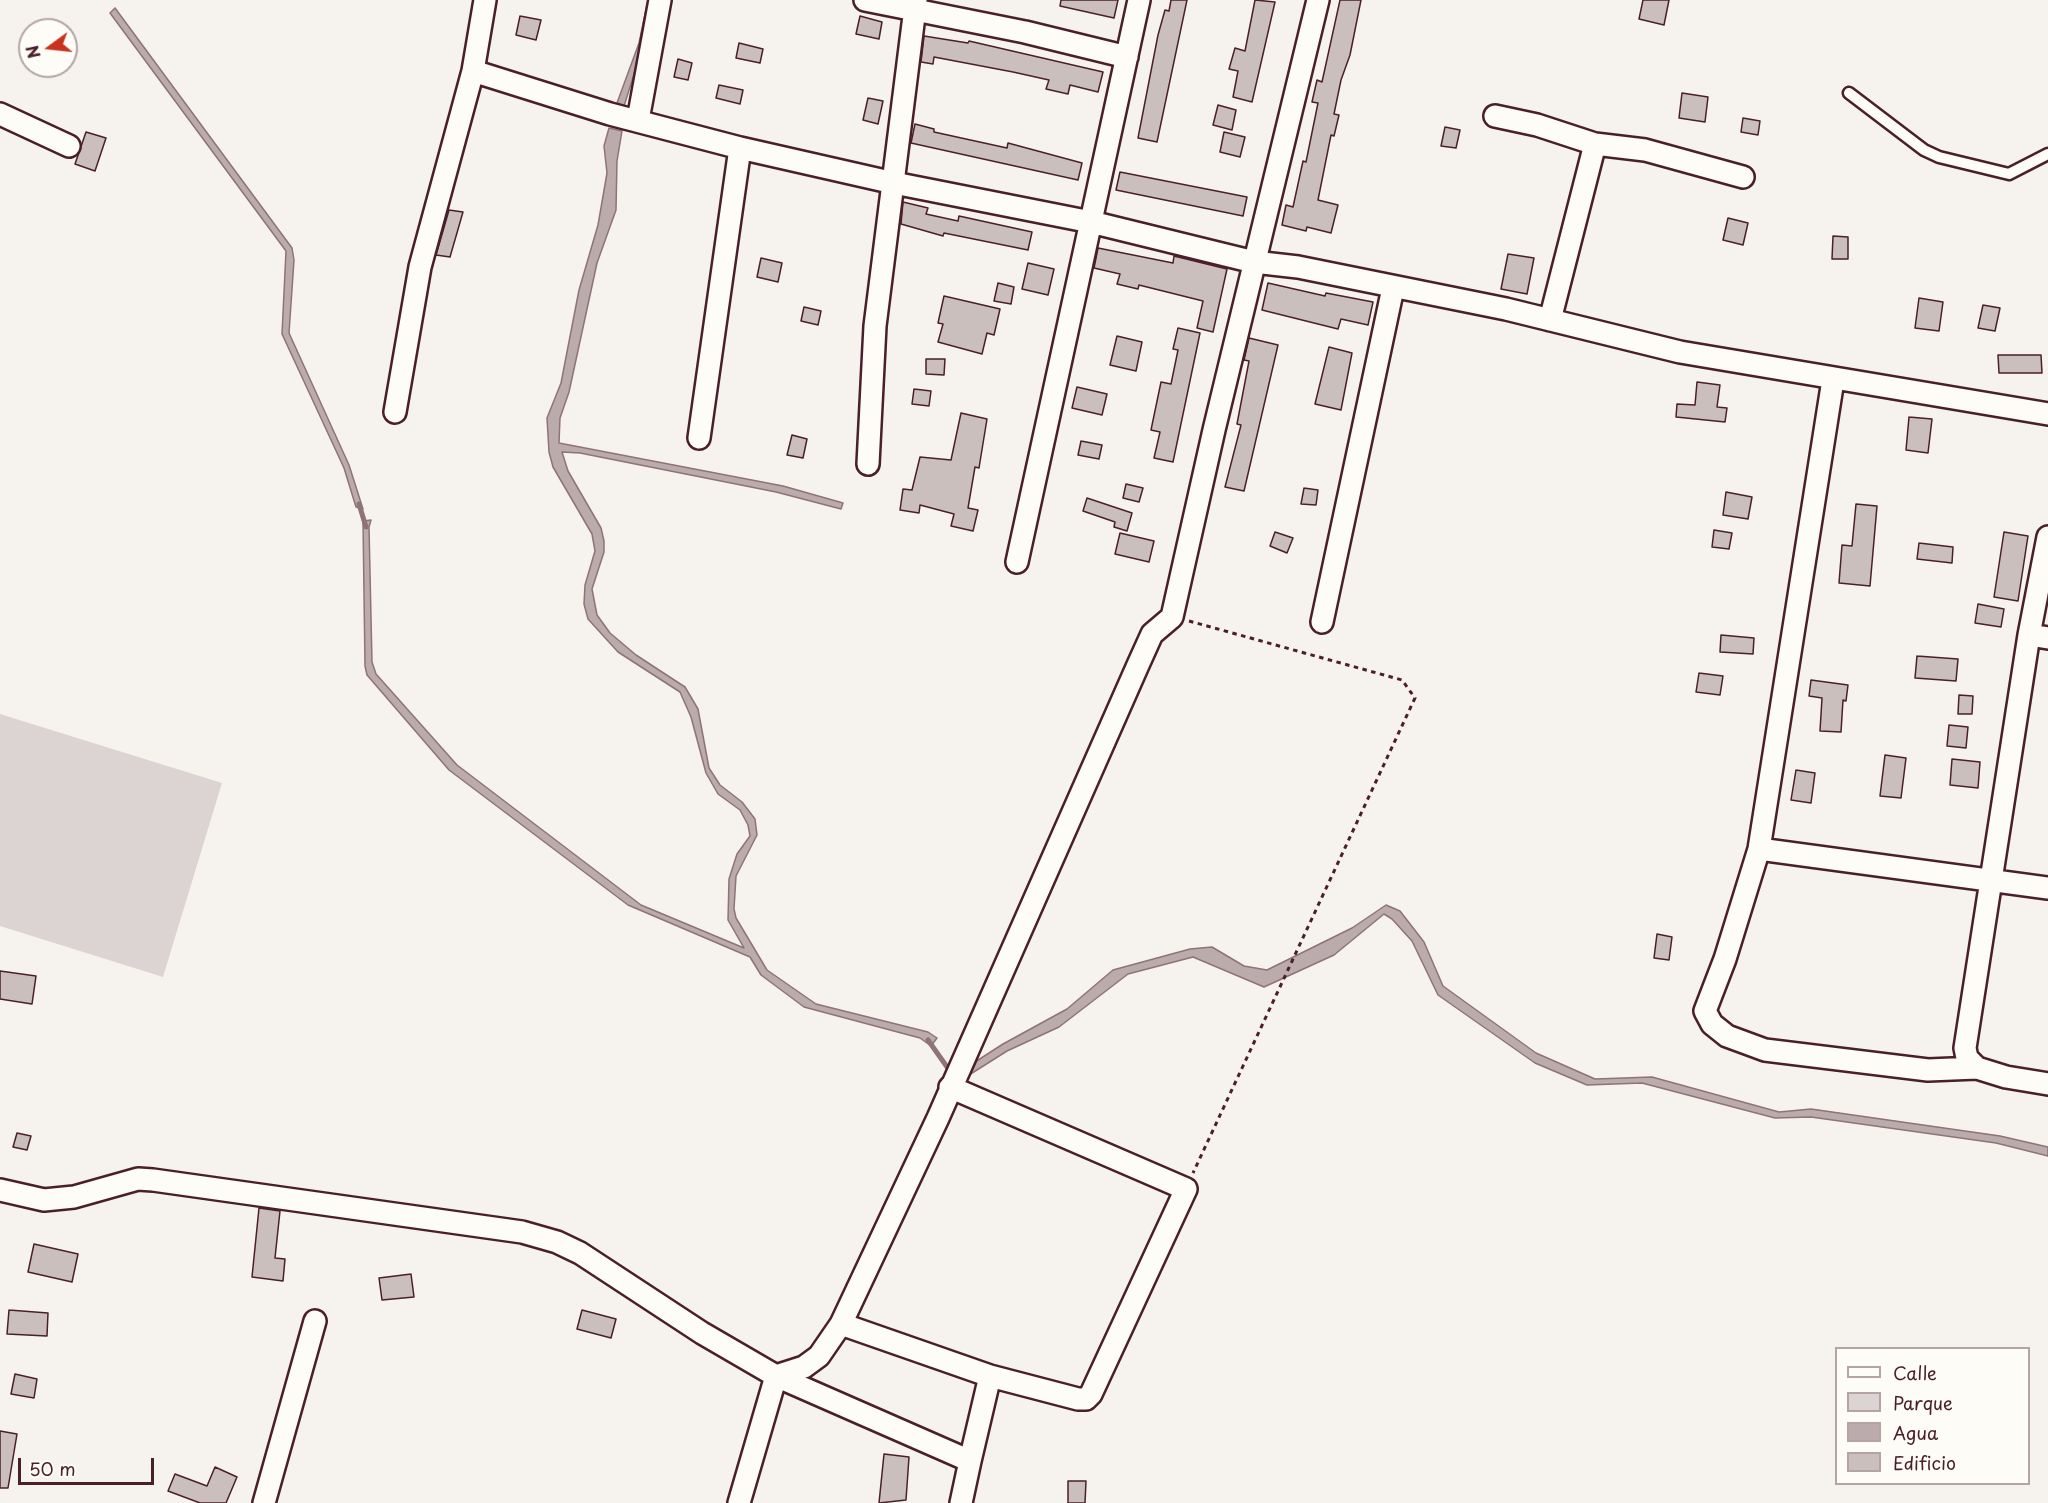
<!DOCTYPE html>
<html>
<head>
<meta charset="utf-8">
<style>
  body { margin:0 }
  #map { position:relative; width:2048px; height:1503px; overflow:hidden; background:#f6f3ef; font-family:"Playpen Sans",sans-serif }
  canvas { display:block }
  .legend { position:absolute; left:1835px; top:1347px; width:195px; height:138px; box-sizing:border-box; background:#fdfcf7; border:2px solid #b5a4a5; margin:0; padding:8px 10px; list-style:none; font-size:18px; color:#4a1f2b }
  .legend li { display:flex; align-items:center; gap:12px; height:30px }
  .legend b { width:30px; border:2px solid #b5a4a5 }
  .north { position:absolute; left:18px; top:18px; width:60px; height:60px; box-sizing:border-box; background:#fdfcf7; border:2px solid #b5a4a5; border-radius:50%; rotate:255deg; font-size:16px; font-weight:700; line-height:24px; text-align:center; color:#4a1f2b }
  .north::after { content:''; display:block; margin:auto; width:21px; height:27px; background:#c8321e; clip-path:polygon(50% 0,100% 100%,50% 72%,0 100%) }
  .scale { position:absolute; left:18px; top:1458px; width:136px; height:27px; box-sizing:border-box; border:3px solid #4a1f2b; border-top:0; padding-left:8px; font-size:18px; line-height:21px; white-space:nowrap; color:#4a1f2b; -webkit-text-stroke:4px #fdfcf7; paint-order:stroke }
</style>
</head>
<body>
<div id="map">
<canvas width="2048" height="1503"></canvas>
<ul class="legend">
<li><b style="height:8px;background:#fdfcf7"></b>Calle</li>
<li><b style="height:16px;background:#dcd4d2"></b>Parque</li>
<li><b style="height:16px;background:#bbabac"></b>Agua</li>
<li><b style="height:16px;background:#cbbfbe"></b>Edificio</li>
</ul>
<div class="north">N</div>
<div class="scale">50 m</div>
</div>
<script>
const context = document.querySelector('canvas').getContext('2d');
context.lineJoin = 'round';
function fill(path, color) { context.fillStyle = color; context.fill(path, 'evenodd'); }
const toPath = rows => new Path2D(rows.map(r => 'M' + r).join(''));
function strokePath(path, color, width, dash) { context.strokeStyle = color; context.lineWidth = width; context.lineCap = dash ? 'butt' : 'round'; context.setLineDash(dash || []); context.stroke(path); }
fill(toPath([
  [0,714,222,783,163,977,0,926]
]), '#dcd4d2');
const water = toPath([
  [648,0,653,0,643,46,624,106,617,103,639,43,648,0],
  [115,8,292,248,294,260,289,333,349,465,363,509,356,507,344,468,282,334,286,251,110,13,115,8],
  [609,128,622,131,617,161,616,210,597,263,569,392,560,418,559,443,783,486,843,503,841,509,776,492,580,453,562,452,568,471,601,528,604,541,604,552,592,589,597,615,610,633,636,655,685,687,698,709,709,768,720,785,742,802,755,819,757,835,736,876,734,909,736,918,767,970,816,1004,928,1032,937,1038,931,1046,920,1038,804,1007,761,975,750,957,628,905,449,770,367,675,365,666,363,521,371,520,369,527,372,662,376,674,457,765,641,905,744,948,728,920,729,879,737,854,750,836,748,825,740,810,718,794,706,773,691,717,680,692,618,652,588,619,584,604,585,585,595,551,592,534,553,467,549,452,547,418,561,383,579,290,598,225,607,173,604,146,609,128],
  [1386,905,1400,911,1424,942,1443,986,1536,1053,1595,1079,1652,1077,1779,1112,1811,1109,2000,1136,2048,1147,2048,1156,1996,1143,1811,1117,1775,1118,1642,1083,1587,1085,1535,1063,1438,995,1412,941,1392,919,1384,914,1334,955,1264,987,1193,957,1128,974,1059,1027,1007,1051,958,1082,958,1073,1003,1044,1067,1009,1113,970,1190,949,1212,947,1244,966,1267,970,1352,928,1386,905]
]);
fill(water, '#bbabac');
strokePath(water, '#8e7378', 1.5);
strokePath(toPath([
  [359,504,366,527],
  [928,1040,952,1074]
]), '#8e7378', 5);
const building = toPath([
  [1061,0,1118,0,1114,18,1060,6,1061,0],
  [1171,0,1187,0,1157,142,1138,138,1158,35,1165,10,1169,11,1171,0],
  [1255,0,1275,2,1252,102,1233,97,1238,71,1229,69,1235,48,1245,51,1255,0],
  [1340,0,1361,0,1350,55,1341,80,1334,114,1339,115,1334,136,1331,135,1318,200,1338,205,1331,233,1307,227,1306,231,1282,225,1286,205,1293,207,1303,161,1306,162,1318,103,1312,102,1317,80,1322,82,1340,0],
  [1643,0,1669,0,1664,25,1639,19,1643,0],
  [520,16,541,20,536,40,516,35,520,16],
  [860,16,882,22,879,39,856,34,860,16],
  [924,36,968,43,969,41,1103,72,1098,92,1070,85,1068,94,1046,89,1049,80,1013,72,934,57,933,64,921,62,924,36],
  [739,43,763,49,760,63,736,58,739,43],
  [678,59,692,63,688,80,674,77,678,59],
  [719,85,743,90,740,104,716,98,719,85],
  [1682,93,1708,97,1705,122,1679,118,1682,93],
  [868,98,883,101,878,124,863,120,868,98],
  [1218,105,1236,110,1232,130,1213,125,1218,105],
  [1743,118,1760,121,1758,135,1741,132,1743,118],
  [915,124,934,129,934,132,1007,148,1008,143,1082,163,1078,180,911,143,915,124],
  [1445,127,1460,130,1456,148,1441,146,1445,127],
  [86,132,106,138,95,171,75,164,86,132],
  [1224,132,1245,137,1240,157,1220,152,1224,132],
  [1120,172,1247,197,1243,216,1116,190,1120,172],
  [903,202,928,208,926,214,958,221,959,216,1032,232,1028,250,944,233,943,236,901,224,903,202],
  [449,210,463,212,450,257,436,255,449,210],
  [1728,218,1748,223,1743,245,1723,240,1728,218],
  [1833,236,1848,237,1848,259,1832,259,1833,236],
  [1098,248,1173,263,1174,256,1227,269,1213,332,1197,328,1203,301,1139,285,1138,289,1117,284,1120,274,1094,268,1098,248],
  [1508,254,1534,258,1527,294,1501,289,1508,254],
  [761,258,782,263,778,282,757,277,761,258],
  [1028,263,1054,269,1048,295,1022,289,1028,263],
  [998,283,1014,287,1011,304,994,301,998,283],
  [1268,283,1325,296,1326,293,1373,302,1368,325,1341,319,1338,329,1262,310,1268,283],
  [944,296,1000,309,994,335,987,333,982,354,938,342,943,324,938,323,944,296],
  [1919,298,1943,302,1939,331,1915,328,1919,298],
  [1983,305,2000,308,1995,331,1978,328,1983,305],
  [804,307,821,311,818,325,801,321,804,307],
  [1178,328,1200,333,1173,462,1154,458,1160,432,1151,430,1161,382,1171,384,1178,350,1173,349,1178,328],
  [1117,336,1142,342,1136,371,1110,365,1117,336],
  [1249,338,1278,345,1244,491,1225,487,1241,425,1237,424,1249,361,1244,360,1249,338],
  [1329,347,1352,353,1341,410,1315,404,1329,347],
  [1998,355,2041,355,2042,373,1999,373,1998,355],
  [926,359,945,359,944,375,926,374,926,359],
  [1697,382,1720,385,1717,407,1727,408,1725,422,1676,417,1677,404,1695,405,1697,382],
  [1077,387,1107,394,1102,415,1072,408,1077,387],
  [914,389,931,391,929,406,912,404,914,389],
  [961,413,987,419,979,468,975,467,968,508,978,510,973,531,951,526,954,514,920,505,919,513,900,510,903,489,912,490,920,457,951,460,961,413],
  [1909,417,1932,419,1928,453,1906,450,1909,417],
  [792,435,807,439,803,458,787,455,792,435],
  [1081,441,1102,445,1099,459,1078,455,1081,441],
  [1126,484,1143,488,1139,502,1123,498,1126,484],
  [1304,488,1318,490,1316,505,1301,504,1304,488],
  [1726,492,1752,497,1748,519,1723,515,1726,492],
  [1087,498,1132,513,1127,531,1114,527,1115,522,1083,511,1087,498],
  [1856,504,1877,506,1870,586,1839,583,1842,545,1852,546,1856,504],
  [1714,530,1732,533,1729,549,1712,547,1714,530],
  [1275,532,1293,538,1287,553,1270,546,1275,532],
  [2004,532,2028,536,2018,601,1994,597,2004,532],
  [1120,533,1154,541,1149,562,1115,554,1120,533],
  [1919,543,1953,547,1952,563,1917,559,1919,543],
  [1978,604,2004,609,2001,627,1975,623,1978,604],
  [1721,635,1754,638,1753,654,1720,652,1721,635],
  [1917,656,1958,659,1956,681,1915,678,1917,656],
  [1699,673,1723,676,1720,695,1696,692,1699,673],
  [1811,680,1848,685,1846,701,1843,700,1841,732,1820,731,1822,698,1809,696,1811,680],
  [1959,695,1973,696,1972,714,1958,714,1959,695],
  [1949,725,1968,727,1966,748,1947,746,1949,725],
  [1885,755,1906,758,1901,798,1880,796,1885,755],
  [1952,759,1980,762,1978,788,1950,785,1952,759],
  [1796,770,1815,773,1811,803,1791,800,1796,770],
  [1657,934,1672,937,1669,960,1654,958,1657,934],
  [0,971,36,976,32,1004,0,999,0,971],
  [17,1133,31,1136,27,1150,13,1147,17,1133],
  [259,1208,280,1211,275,1258,285,1259,283,1281,252,1277,259,1208],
  [34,1244,78,1254,72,1282,28,1272,34,1244],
  [411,1274,414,1297,382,1300,379,1278,411,1274],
  [9,1310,48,1313,47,1336,7,1334,9,1310],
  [582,1310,616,1319,611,1338,577,1329,582,1310],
  [15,1374,37,1379,34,1398,11,1394,15,1374],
  [0,1431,17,1434,8,1488,0,1488,0,1431],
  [884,1454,909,1457,906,1500,879,1503,884,1454],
  [215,1467,237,1477,226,1503,200,1503,168,1491,175,1474,207,1486,215,1467],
  [1068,1481,1086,1481,1085,1503,1068,1503,1068,1481]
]);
fill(building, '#cbbfbe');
strokePath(building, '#4a1f2b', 1.5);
const service = toPath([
  [1849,93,1924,150,1939,157,2009,174,2048,154]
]);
const minor = toPath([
  [865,0,1025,32,1127,57],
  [473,71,610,114,740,148,894,183,1091,222,1254,262,1298,267,1506,309,1680,352,2048,414],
  [0,114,69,146],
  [1495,116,1537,125,1595,144,1645,150,1743,177],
  [638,120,660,0],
  [1550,320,1595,144],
  [1833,380,1759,849,1725,959,1705,1011,1712,1024,1727,1036,1765,1050,1928,1070,1977,1068],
  [395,412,420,267,473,71,485,0],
  [699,438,740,148],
  [868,464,875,326,916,0],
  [2048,537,2029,635,1965,1048,1967,1058,1977,1068,2006,1077,2048,1084],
  [1017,562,1139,0],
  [1322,622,1393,288],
  [2029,635,2048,638],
  [1759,849,2048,888],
  [950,1087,1186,1189,1091,1394,1086,1399,1078,1399,990,1376],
  [0,1190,44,1200,74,1197,138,1179,153,1180,522,1232,557,1242,580,1253,702,1333,776,1376,739,1503],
  [841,1324,990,1376,970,1461],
  [264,1503,315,1321],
  [961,1503,970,1461,776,1376,804,1367,819,1356,841,1324,938,1118,1138,665,1152,634,1172,617,1214,430,1318,0]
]);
strokePath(service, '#4a1f2b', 15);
strokePath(minor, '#4a1f2b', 26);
strokePath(toPath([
  [1189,621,1402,680,1415,698,1193,1173]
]), '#4a1f2b', 3, [4.5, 4.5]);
strokePath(service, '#fdfcf7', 10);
strokePath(minor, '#fdfcf7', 21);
</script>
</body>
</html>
